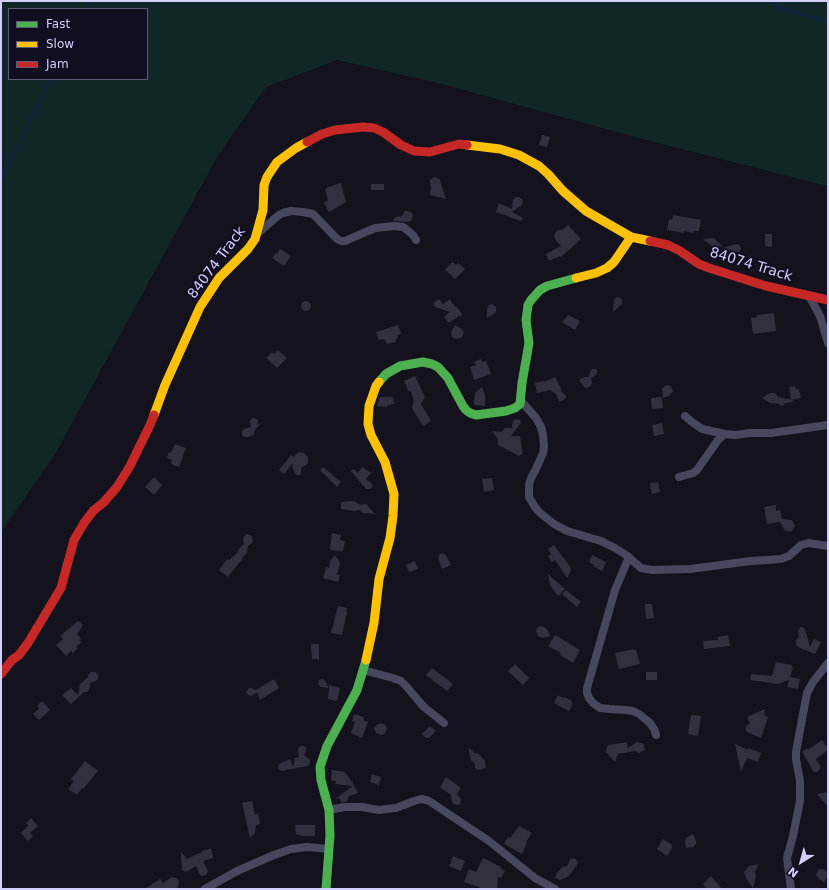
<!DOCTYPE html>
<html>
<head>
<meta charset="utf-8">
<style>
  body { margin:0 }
  #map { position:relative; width:829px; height:890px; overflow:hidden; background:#14121c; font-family:"DejaVu Sans",sans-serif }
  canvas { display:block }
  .frame { position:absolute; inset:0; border:2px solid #d1cffd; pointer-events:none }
  .legend { position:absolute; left:8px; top:8px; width:140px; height:72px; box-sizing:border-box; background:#100e20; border:1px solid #5d5b78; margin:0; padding:5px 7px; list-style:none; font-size:12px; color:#d1cffd }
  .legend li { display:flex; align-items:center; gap:8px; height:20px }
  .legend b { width:20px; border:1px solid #5d5b78 }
  .north { position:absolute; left:781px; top:842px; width:40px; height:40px; -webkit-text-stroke:3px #100e20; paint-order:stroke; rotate:217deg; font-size:11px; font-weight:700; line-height:16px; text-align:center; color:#d1cffd }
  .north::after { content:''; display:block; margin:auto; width:14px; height:18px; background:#d1cffd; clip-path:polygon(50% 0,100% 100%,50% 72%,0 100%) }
</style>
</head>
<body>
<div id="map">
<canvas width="829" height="890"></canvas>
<div class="frame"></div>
<ul class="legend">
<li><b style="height:5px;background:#4caf50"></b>Fast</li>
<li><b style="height:5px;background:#ffc107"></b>Slow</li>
<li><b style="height:5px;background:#c62828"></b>Jam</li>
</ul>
<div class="north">N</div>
</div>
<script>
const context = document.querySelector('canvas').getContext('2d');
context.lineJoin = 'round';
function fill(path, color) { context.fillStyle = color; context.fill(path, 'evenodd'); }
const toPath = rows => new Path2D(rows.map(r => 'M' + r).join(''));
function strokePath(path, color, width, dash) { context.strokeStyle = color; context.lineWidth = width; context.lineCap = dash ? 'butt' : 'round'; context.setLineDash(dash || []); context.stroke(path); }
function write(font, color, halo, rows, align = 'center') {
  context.font = font + ' "DejaVu Sans",sans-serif'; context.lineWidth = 4; context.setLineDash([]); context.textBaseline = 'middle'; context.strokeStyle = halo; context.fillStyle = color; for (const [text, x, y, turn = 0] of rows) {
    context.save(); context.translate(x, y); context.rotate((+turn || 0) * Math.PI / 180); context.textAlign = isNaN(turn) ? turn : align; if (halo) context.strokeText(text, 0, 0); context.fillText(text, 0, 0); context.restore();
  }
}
fill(toPath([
  [1,1,828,1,828,186,650,141,438,83,337,60,266,87,217,157,54,456,1,532],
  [9,9,147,9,147,79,9,79]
]), '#112726');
strokePath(toPath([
  [771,1,778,7,828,22],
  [87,9,91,1],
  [1,180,51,79]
]), '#0f2440', 2.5);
fill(toPath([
  [542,135,550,137,547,147,539,145],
  [434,177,438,178,440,180,446,199,430,195,431,187,430,184,430,180],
  [341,183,346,202,329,212,324,203,328,200,325,190,328,187],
  [371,184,384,184,384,190,371,190],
  [516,197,519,197,522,199,523,202,522,205,512,212,523,218,521,221,496,212,499,203,512,209,513,200],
  [405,211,408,211,412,213,413,216,411,221,407,222,393,221,395,217,402,216],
  [673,215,701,220,699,231,694,231,693,233,684,231,684,233,667,230,669,219,672,220],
  [568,225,581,239,561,257,560,256,549,261,546,254,561,246,555,239,554,235,555,233,558,230,562,230],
  [765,234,772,234,772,247,765,246],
  [714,238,723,247,712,246,703,239],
  [737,244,740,245,741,249,739,252,736,252,722,248],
  [280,249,291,256,284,266,272,258,276,253,277,254],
  [452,262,456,265,458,263,465,269,455,279,445,270],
  [618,297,622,299,622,304,613,312,614,301,615,298],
  [439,299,443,304,450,299,455,307,456,306,462,314,461,315,462,317,459,316,449,323,444,317,450,312,435,307,434,304,435,302],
  '301 306a5 5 0 1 1 10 0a5 5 0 1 1-10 0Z',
  [492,304,496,307,496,311,495,313,487,318,487,308,488,306],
  [774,313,776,331,753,334,751,318,757,317,757,315],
  [568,315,580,321,575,330,562,322],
  [398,325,401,334,397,335,398,338,395,339,396,342,387,344,384,339,379,340,376,332],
  [455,325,462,329,464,333,461,338,456,339,452,337,451,332],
  [278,350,287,358,277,368,266,358,272,352,274,354],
  [481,359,482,362,486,361,491,374,474,380,470,367,476,365,474,362],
  [592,369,595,369,597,370,597,374,591,378,592,383,590,386,587,388,584,387,579,380,585,377,589,377,590,372],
  [415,376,425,397,421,404,431,421,423,426,413,410,412,407,414,402,411,391,409,392,404,381],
  [555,377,561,388,561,391,565,395,566,397,565,399,562,401,559,401,556,394,550,390,537,393,535,383,544,381,544,382],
  [666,385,671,386,673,391,669,396,663,398,662,389],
  [795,386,796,389,799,389,801,398,791,400,789,387],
  [482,387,484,393,485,393,485,406,474,405,475,393],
  [770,393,775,393,778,397,793,400,792,402,785,403,784,405,781,406,777,403,770,403,762,398],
  [380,397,393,397,394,404,388,405,387,407,377,406],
  [662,397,663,408,652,409,651,398],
  [252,418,254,418,258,420,257,425,261,423,255,430,252,438,252,434,249,437,244,437,242,435,242,431,244,429,251,427,250,421],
  [516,419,520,420,521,423,511,436,520,436,522,449,523,452,522,454,519,456,498,445,498,439,492,431,502,432,505,428,512,428,513,421],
  [662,423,664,434,654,436,652,425],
  [175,444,186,448,179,467,171,464,172,460,167,458,169,452,171,453],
  [299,452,304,453,308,457,308,463,306,465,301,468,301,474,300,475,296,475,292,467,293,463,284,474,279,470,291,455,294,457,296,454],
  [323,467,341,482,337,487,320,470],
  [362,467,371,473,366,479,372,484,372,488,370,489,366,489,351,471,353,469,358,473],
  [154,477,162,485,154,495,145,487],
  [492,478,494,490,484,492,482,479],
  [658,482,660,492,652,494,650,483],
  [354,501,360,505,365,504,367,505,375,514,363,513,360,510,354,511,341,509,341,502],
  [776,505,776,511,780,510,782,519,792,520,795,526,792,531,785,531,780,522,767,524,764,507],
  [332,533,341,535,340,540,345,541,343,551,330,550],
  [246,534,250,535,252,537,253,542,248,546,247,553,242,558,243,559,238,564,228,577,219,570,227,559,229,560,238,552,239,548,244,544,243,538],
  [554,545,571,568,571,570,567,578,555,560,552,562,548,556,551,554,548,549],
  [442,553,446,555,451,565,442,569,438,558,440,554],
  [335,555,340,563,337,575,340,575,338,582,323,578,326,567,329,568,330,561],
  [592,555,606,562,602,571,593,566,594,565,589,562],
  [415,561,418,569,409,572,406,565],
  [548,574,565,589,558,596,550,585],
  [566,590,581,602,577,607,562,594],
  [645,604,652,604,654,618,646,619],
  [338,606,347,608,346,611,347,612,342,635,331,633],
  [78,621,83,625,77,634,81,639,79,640,81,642,76,647,78,648,73,653,71,651,66,656,56,645,63,639,60,636],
  [541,626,546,628,551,636,542,638,538,636,536,631,538,627],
  [800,627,802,627,805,629,810,647,814,639,821,642,815,654,800,648,796,645,796,640,799,637,798,631],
  [555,635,580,650,573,663,560,655,561,653,548,646],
  [728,635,730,646,704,649,703,641,718,640,717,637],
  [311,644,319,644,319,659,312,659],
  [634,649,634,650,636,650,640,664,619,669,615,653],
  [776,662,791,665,793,668,790,677,800,679,798,689,787,687,789,680,778,684,750,680,751,674,772,676],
  [515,664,529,678,523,685,508,671],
  [432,668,453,684,447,691,426,675],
  [91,672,95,672,98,675,98,679,94,682,91,682,89,689,87,692,84,692,71,704,62,695,71,688,78,695,80,684,88,677,88,675],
  [646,672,657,672,657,680,646,680],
  [274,679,279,688,260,700,257,693,250,696,247,694,246,692,249,688,251,688,256,690],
  [323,679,325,681,329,688,329,685,340,688,337,701,328,699,329,688,321,687,318,684,319,680],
  [558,695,563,698,564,697,572,701,571,702,573,703,569,711,554,703],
  [42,701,50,710,39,720,33,714,39,709,37,706],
  [765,709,764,715,768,717,761,738,747,732,746,730,746,726,750,723,747,717],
  [354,714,364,717,363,720,368,722,362,738,351,733,355,722,352,721],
  [691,715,701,716,698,736,688,734],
  [381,723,386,725,387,730,384,734,381,735,376,733,374,728,378,724],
  [430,726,436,731,429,738,426,738,422,734],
  [822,740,828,748,828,750,816,759,820,766,820,769,817,772,814,772,812,770,811,767,802,752,807,748,808,750],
  [627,742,628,748,637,742,642,743,644,745,645,750,639,753,635,751,618,754,615,762,606,752,607,747,609,745],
  [735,744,748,750,748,748,761,753,758,762,747,758,741,772],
  [301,746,304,746,306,748,306,751,304,755,310,760,310,763,308,766,286,770,283,771,279,770,278,767,279,764,290,759,293,767,295,758,299,757,298,749,299,747],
  [468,747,475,753,479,754,486,762,485,763,486,768,478,770,476,769,475,767,475,764,471,760],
  [85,761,98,771,83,789,82,788,77,795,68,789,74,781,71,779],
  [332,770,345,772,354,785,354,787,357,790,357,793,356,794,349,796,347,802,341,802,339,798,335,799,353,786,335,784,336,781,331,780],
  [372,774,381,777,379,785,370,782],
  [446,777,461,788,457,794,461,799,460,804,458,805,453,804,452,802,451,795,440,787],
  [828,792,828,807,817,794],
  [252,801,255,815,258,813,260,824,256,825,255,833,250,838,242,803],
  [31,818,38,826,30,833,33,836,28,841,21,833,28,826,26,823],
  [295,825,315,825,315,836,302,836,296,834],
  [519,826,532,833,526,842,527,843,522,854,504,844,508,837,510,838],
  [693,834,696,841,696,844,693,847,686,848,685,841,686,838],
  [663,839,672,845,671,850,667,856,657,849],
  [211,848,213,858,203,861,208,871,206,875,203,876,200,875,196,866,186,872,182,870,181,852,187,859,202,852,202,851],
  [453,856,465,861,461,871,449,866],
  [483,858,501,867,500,868,505,871,501,878,498,877,497,889,484,889,464,882,469,869,476,872],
  [572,858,576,859,578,863,569,876,560,880,555,878,556,874,562,867,567,866,570,860],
  [759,864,755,872,756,876,753,888,746,878,744,872,749,866],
  [820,869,825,870,828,874,827,877,824,882,819,879,816,875,818,870],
  [711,876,722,889,707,889,703,884],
  [172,877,177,878,179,881,178,887,175,889,145,889,160,879,163,883]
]), '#31303e');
strokePath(toPath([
  [258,233,279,215,283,213,291,211,303,212,313,214,316,217,337,239,341,241,345,241,375,228,394,226,403,227,407,230,413,235,416,240],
  [809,296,820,316,828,343],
  [521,401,536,418,541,427,543,435,544,446,543,453,536,469,531,478,529,485,529,497,535,507,539,512,554,524,567,531,601,541,615,548,626,555,641,568,652,570,690,569,751,561,781,559,789,556,801,545,808,543,828,546],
  [685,416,692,422,702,429,725,434,736,435,750,433,771,433,828,425],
  [679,477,693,473,697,470,718,440,725,434],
  [629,557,615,590,587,688,587,693,589,698,593,703,600,708,610,709,626,710,633,711,639,714,650,723,654,729,656,735],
  [363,670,393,678,401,681,406,686,417,699,424,707,444,723],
  [329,810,344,807,362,807,379,810,387,809,396,808,414,801,421,799,426,800,429,801,489,841,535,878,555,889],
  [205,889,237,871,274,855,291,849,307,847,329,849],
  [791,889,787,858,793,836,800,801,800,781,796,759,796,752,803,714,807,693,813,682,828,663]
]), '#47485d', 8);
strokePath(toPath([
  [379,382,386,374,400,366,423,362,432,364,438,367,448,378,463,406,466,410,470,413,476,415,506,411,515,408,520,404,522,383,529,343,526,320,528,305,531,300,540,290,547,286,576,278],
  [326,889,330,835,329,810,321,780,320,767,327,746,357,690,366,660]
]), '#4caf50', 9);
strokePath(toPath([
  [467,145,500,149,519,155,539,166,548,174,563,191,586,211,631,237,650,241],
  [576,278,596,273,607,268,614,262,631,237],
  [154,415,165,385,200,307,219,278,248,249,255,239,263,210,264,185,267,177,277,162,296,148,307,142],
  [366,660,374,623,379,579,390,538,393,516,394,494,385,462,371,435,368,424,369,406,376,386,379,382]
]), '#ffc107', 9);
strokePath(toPath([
  [307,142,322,134,335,130,363,127,374,128,383,132,401,145,414,151,430,152,459,144,467,145],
  [650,241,668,245,680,251,699,264,709,268,766,286,828,300],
  [1,674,12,660,19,655,28,643,61,588,74,540,84,523,93,511,104,502,117,487,130,466,150,425,154,415]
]), '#c62828', 9);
write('14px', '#d1cffd', '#100e20', [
  ["84074 Track",217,263,-53],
  ["84074 Track",751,265,17]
]);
</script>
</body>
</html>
